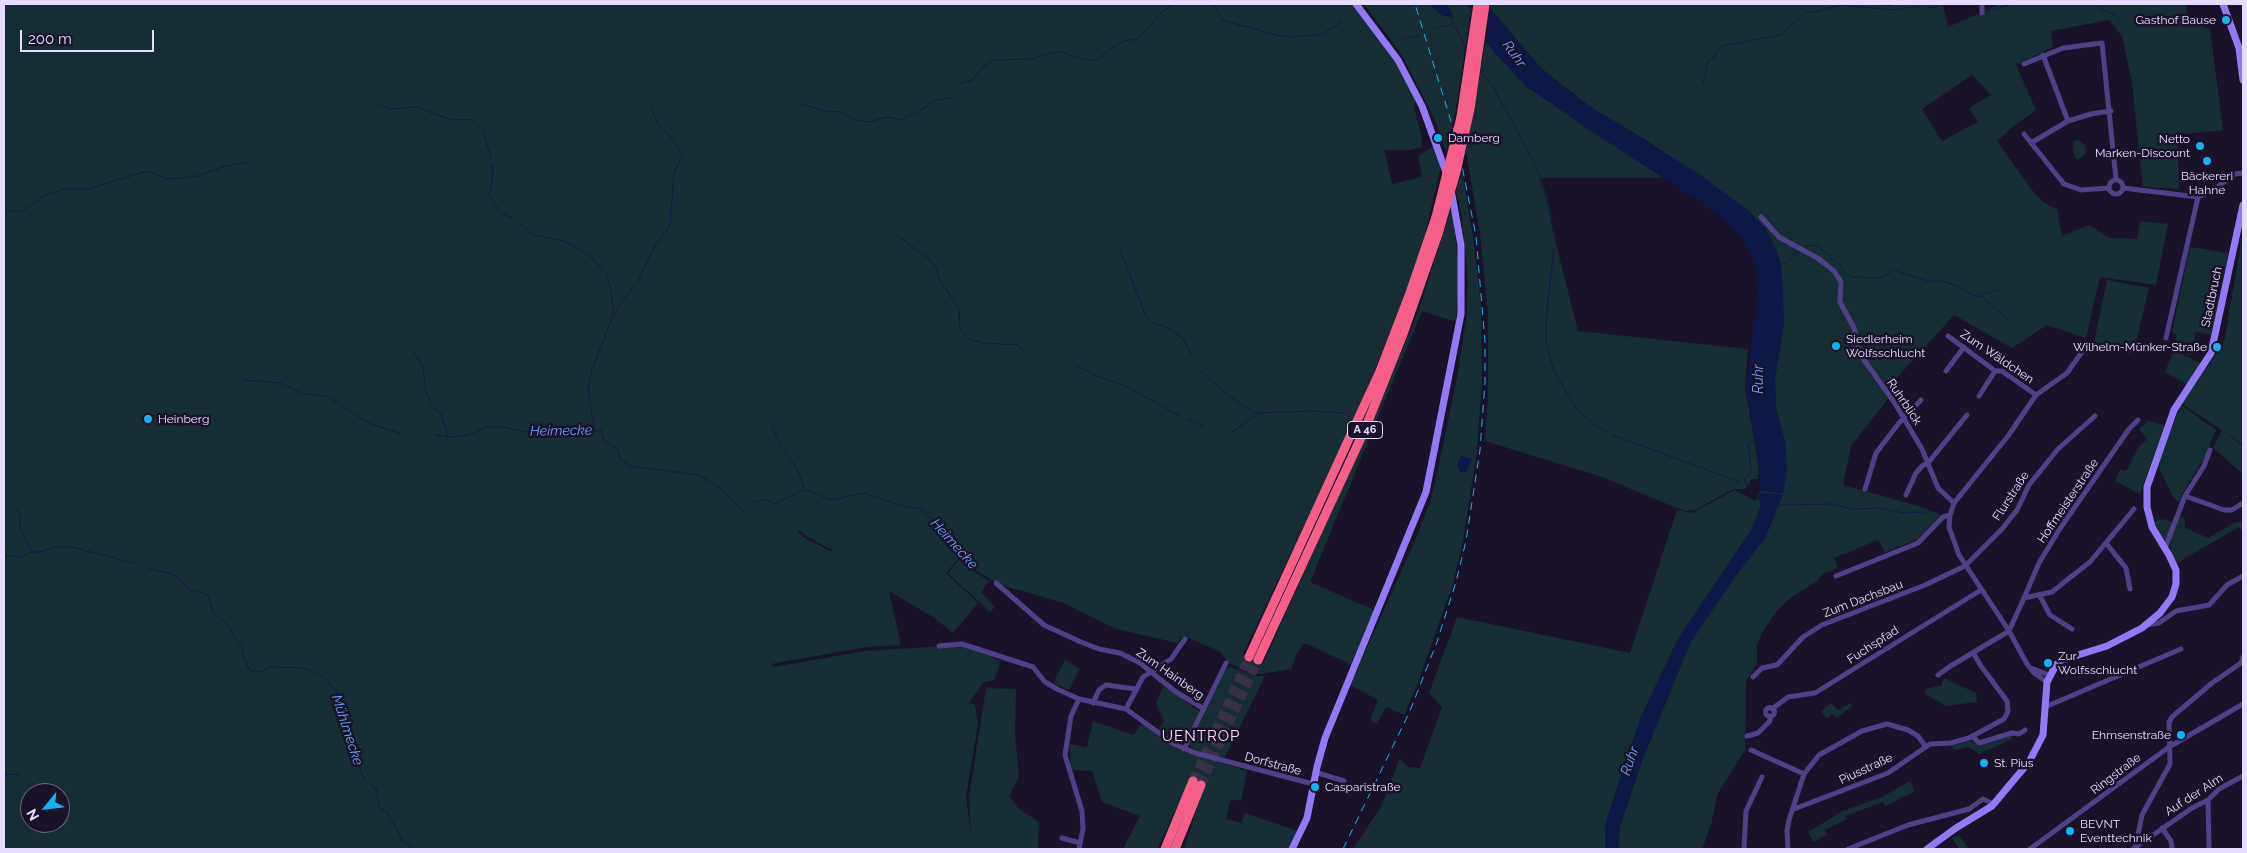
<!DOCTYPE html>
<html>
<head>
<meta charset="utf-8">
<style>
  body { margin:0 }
  #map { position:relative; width:2247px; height:853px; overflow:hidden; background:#1a1229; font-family:Raleway,sans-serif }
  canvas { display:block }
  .frame { position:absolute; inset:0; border:5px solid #e6dcfd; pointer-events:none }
  .north { position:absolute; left:20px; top:783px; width:50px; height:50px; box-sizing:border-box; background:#1a1229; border:1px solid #6c637e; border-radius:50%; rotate:241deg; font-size:14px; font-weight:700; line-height:20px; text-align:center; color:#e6dcfd }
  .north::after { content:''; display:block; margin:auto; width:18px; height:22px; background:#14b1f1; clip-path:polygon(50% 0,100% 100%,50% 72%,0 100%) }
  .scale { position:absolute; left:20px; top:30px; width:134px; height:22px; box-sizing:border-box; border:2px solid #e6dcfd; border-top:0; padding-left:6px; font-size:15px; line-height:18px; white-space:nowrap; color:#e6dcfd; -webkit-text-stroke:4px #1a1229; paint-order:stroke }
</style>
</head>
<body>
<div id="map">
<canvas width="2247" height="853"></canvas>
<div class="frame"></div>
<div class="north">N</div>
<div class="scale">200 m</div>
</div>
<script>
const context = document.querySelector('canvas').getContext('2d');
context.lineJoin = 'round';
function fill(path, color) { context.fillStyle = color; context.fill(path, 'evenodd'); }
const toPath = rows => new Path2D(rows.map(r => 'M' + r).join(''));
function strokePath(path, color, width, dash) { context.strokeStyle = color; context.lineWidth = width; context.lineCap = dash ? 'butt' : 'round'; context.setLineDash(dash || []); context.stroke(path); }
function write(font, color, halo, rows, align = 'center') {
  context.font = font + ' Raleway,sans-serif'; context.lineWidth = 5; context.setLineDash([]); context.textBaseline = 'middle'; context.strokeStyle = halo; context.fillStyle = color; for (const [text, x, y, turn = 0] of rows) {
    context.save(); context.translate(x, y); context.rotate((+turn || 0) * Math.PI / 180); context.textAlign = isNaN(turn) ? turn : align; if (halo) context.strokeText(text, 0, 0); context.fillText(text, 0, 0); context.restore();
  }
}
fill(toPath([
  [4,4,1351,4,1394,57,1416,100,1414,107,1422,137,1421,147,1411,150,1384,150,1392,184,1422,177,1418,156,1434,146,1441,166,1423,242,1399,311,1354,420,1243,654,1263,664,1371,423,1419,310,1452,206,1459,269,1456,322,1422,311,1310,582,1374,610,1352,665,1307,644,1303,644,1296,655,1291,669,1261,674,1244,670,1228,663,1221,652,1186,637,1181,637,1178,643,1116,629,1061,602,1000,585,976,571,962,554,946,573,978,603,953,633,933,617,889,591,901,645,867,647,771,664,773,667,865,651,962,645,1001,661,994,680,984,682,969,703,975,705,978,724,966,796,971,835,969,797,986,688,1016,689,1015,734,1019,777,1009,796,1018,808,1039,822,1038,849,4,849],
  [799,530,806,536,834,551,830,551,803,537,798,532],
  [30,793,60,793,60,823,30,823],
  [1364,4,1429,4,1443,16,1453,15,1446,4,1466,4,1470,9,1472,4,1456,108,1446,153,1436,122,1402,55],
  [1491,4,1871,4,1891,6,1893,4,1943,4,1948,27,2001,4,2186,4,2188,20,2210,29,2223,130,2177,135,2179,189,2143,187,2132,83,2122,36,2109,20,2051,31,2053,47,2016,65,2036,110,2015,125,1997,141,2032,190,2044,203,2057,209,2062,236,2089,225,2110,238,2137,239,2140,221,2168,224,2156,285,2100,277,2086,338,2047,325,2012,348,1954,315,1884,392,1888,399,1851,446,1843,485,1918,506,1941,515,1917,540,1885,552,1878,540,1834,558,1838,568,1823,574,1816,582,1790,598,1775,613,1762,633,1757,646,1757,664,1746,681,1745,750,1717,795,1711,825,1702,849,1618,849,1620,826,1642,761,1690,643,1736,575,1765,538,1783,494,1760,501,1760,508,1752,529,1679,637,1641,717,1622,772,1606,822,1605,849,1353,849,1382,805,1400,758,1408,767,1420,768,1442,707,1429,693,1457,617,1630,653,1677,510,1692,513,1735,490,1755,501,1760,491,1783,493,1785,442,1776,408,1775,378,1784,324,1750,212,1649,142,1589,106,1541,68,1490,8],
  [1972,75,1991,95,1969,108,1978,122,1942,141,1922,109],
  [1486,41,1494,52,1527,87,1663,178,1541,178,1550,208,1557,248,1578,331,1748,349,1745,388,1759,468,1758,479,1751,479,1750,484,1745,489,1733,489,1695,510,1684,511,1602,477,1485,441,1488,399,1488,314,1480,234,1466,152],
  [2079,140,2085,145,2086,151,2083,157,2077,159,2074,157,2073,148,2074,141],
  [1462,172,1473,237,1481,306,1482,382,1477,450,1463,541,1453,584,1417,685,1404,715,1386,707,1377,724,1370,720,1378,700,1350,685,1415,541,1430,502,1436,478,1457,378,1467,314,1468,281,1462,218,1456,190],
  [2243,231,2243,444,2181,403,2224,343],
  [2190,247,2228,253,2211,335,2196,332,2190,356,2174,347,2177,335,2172,332],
  [2107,280,2149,288,2133,354,2094,342],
  [2174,350,2202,364,2186,384,2165,372],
  [2181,405,2216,430,2205,457,2182,494,2181,500,2178,502,2173,497,2157,464],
  [2149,421,2164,425,2164,429,2140,494,2115,481,2120,469,2124,471,2127,470,2137,449,2147,439,2139,429],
  [2222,430,2243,446,2243,474,2213,448],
  [2180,516,2185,519,2185,528,2208,538,2234,523,2243,521,2243,518,2243,532,2239,527,2177,563,2171,552,2170,541,2163,539,2153,522,2163,519,2176,523],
  [962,556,975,572,989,581,981,592,995,607,990,612,948,573],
  [1065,660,1080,669,1069,690,1053,683],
  [1231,667,1255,676,1265,676,1224,759,1192,749,1189,743,1225,669],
  [1944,678,1976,693,1977,702,1946,706,1924,693,1928,688,1941,686],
  [1164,686,1200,712,1185,742,1179,745,1158,730,1164,721,1157,706,1157,700],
  [1831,703,1838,710,1850,703,1852,706,1837,718,1832,714,1827,719,1821,711],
  [1093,721,1133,735,1142,724,1180,750,1247,771,1241,801,1231,799,1226,819,1241,823,1245,813,1298,831,1288,849,1184,849,1203,789,1189,783,1157,849,1123,849,1140,816,1102,802,1092,771,1071,770,1069,744,1087,747],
  [2011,736,2012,739,1979,754,1969,747,1953,750,1952,746,1970,741,1980,746],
  [1910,781,1915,791,1885,806,1883,802,1845,816,1847,819,1825,830,1827,835,1813,842,1808,832,1843,811,1882,797],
  [1958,834,1969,849,1959,849,1952,838]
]), '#162e33');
fill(toPath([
  [1429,4,1446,4,1454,17,1443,16],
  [1490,8,1541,68,1589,106,1699,174,1750,212,1766,229,1776,248,1781,265,1783,289,1784,324,1775,378,1776,408,1785,442,1787,472,1783,493,1760,491,1759,486,1758,452,1746,388,1758,295,1756,264,1744,240,1722,218,1695,198,1589,130,1528,87,1494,52,1486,41],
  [1461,456,1472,459,1467,471,1463,473,1460,472,1457,464],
  [1760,493,1783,494,1765,538,1736,575,1690,643,1642,761,1620,826,1618,849,1605,849,1606,822,1641,717,1679,637,1752,529,1760,508,1760,501,1758,498]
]), '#0e1846');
strokePath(toPath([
  [1209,4,1215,7,1222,20,1280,36,1293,37,1322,34,1342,22],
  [1952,4,1981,11],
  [2096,4,2102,10,2114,14,2120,21],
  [1985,12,2013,4],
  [1451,25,1456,28,1467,51],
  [1435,28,1451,25,1453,23,1451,17],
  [1403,39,1420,35],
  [1480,71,1493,86,1536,166,1550,212,1555,241],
  [1703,83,1708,61,1715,57,1717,50,1722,46,1781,35,1807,11,1812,13,1840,5,1895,10,1921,5,1935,8,1939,4],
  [959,84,972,80,984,66,994,60,1032,59,1059,51,1085,60,1097,60,1111,48,1123,41,1138,39,1161,13,1174,4],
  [802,104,824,111,839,112,857,120,868,122,888,117,900,120,915,114,936,100,952,98],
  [378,105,391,109,416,107,449,119,473,120,483,130,491,158],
  [492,165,493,174,489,196,502,214,513,218],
  [4,210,20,212,48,194,64,189,88,189,147,171,168,179,198,176,225,166,250,162],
  [520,224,534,235,564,241,580,249,592,258,607,275,612,294,613,315,592,370,588,391,595,432],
  [897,235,929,259,937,268,938,277,959,309,960,329,969,339,983,343,1018,345,1025,352],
  [1805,246,1817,245,1841,266,1844,273,1852,277,1882,278,1893,270,1928,281,1942,281,1957,286,1976,297,1981,296,2006,318],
  [1554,248,1546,321,1546,343,1554,371,1576,408,1595,425,1606,431],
  [1120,249,1145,314,1152,322,1169,328,1183,339,1192,355],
  [1780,265,1790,260,1797,252],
  [638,281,656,244,670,226,674,173,683,155,674,141,659,125,652,110],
  [1982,295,1998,289],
  [614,314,634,286],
  [413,351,423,367,426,392,431,405,441,414,448,435],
  [1074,364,1097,376,1125,386,1182,417],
  [1199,370,1226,394,1255,413,1311,411,1344,413],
  [243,380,280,383,303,394,327,396,368,423,402,434],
  [1188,420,1203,426],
  [772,426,780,443],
  [1232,432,1258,414],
  [436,435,452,437,468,435,487,427,503,427,527,432,585,429,595,432,601,430,605,442,617,448,620,459,630,466,699,475,720,488,743,511],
  [1612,435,1740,482],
  [1754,441,1748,443,1751,472,1744,480,1752,493,1758,496],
  [784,451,797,468,804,488],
  [754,502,766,499,774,504,805,489,831,500,864,493,903,506,921,509,943,529,976,571,990,579],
  [1779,505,1834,504,1851,509,1879,508,1904,513,1925,512],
  [15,507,20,514,20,527,24,537,32,551],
  [4,555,21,557,33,552,40,552,56,547,71,547,134,563],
  [149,568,175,575,189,589,208,595,213,612,228,625,234,637,242,645,244,658,250,671,260,672,271,667,305,668,323,676,338,694,349,741,364,779,376,789,380,808,387,812,402,840,413,849],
  [4,775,20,774]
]), '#0e1846', 1);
strokePath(toPath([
  [1193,781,1249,657],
  [1201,785,1258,660]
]), '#393049', 9, [9, 4.5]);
strokePath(toPath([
  [1982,13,1982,4],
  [2043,55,2068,121],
  [2024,64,2063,48,2102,43,2116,179],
  [2024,134,2064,184,2081,190,2109,188],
  [2031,143,2068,121,2091,114,2111,111],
  '2109 187a7 7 0 1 1 14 0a7 7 0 1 1-14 0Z',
  [2123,188,2198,197,2209,193,2235,174,2243,173],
  [1761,217,1779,237,1819,259,1834,271,1841,282,1840,302,1854,328,1857,343,1862,357,1894,402,1922,449,1938,488,1954,503,1950,515,1949,527,1959,555,2009,631,2027,664,2034,673,2047,682],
  [1948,336,1990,367,1995,371,2002,371,2036,395],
  [2166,338,2198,197],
  [1946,371,1964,347],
  [1979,396,1995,371],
  [1865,489,1876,453,1899,423,1921,400],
  [1906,495,1916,473,1922,466,1928,463,1967,415],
  [2185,496,2224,510,2232,510,2243,503],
  [1954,503,2008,436,2036,395,2067,373,2084,349],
  [2106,543,2126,568,2130,589],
  [2165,548,2185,496,2204,466,2210,450],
  [1836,576,1918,543,1943,517,1950,515],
  [996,583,1044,625,1081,642,1099,649,1120,653,1140,663,1176,692,1204,709],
  [2040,596,2050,615,2072,629],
  [2024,598,2039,563,2059,530,2129,429,2138,420],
  [2147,625,2159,623,2176,611,2209,605,2227,585,2243,576],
  [2009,631,2024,598,2052,592,2072,576,2090,562,2134,509],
  [939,646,962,644,1033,667,1045,682,1057,689,1079,699,1126,709,1174,744,1195,753,1313,784],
  [2031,668,2049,675],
  [1938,675,1949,667,2009,631],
  [1753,677,1762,668,1777,665,1803,637,1822,625,1925,585,1965,566,2002,529,2017,510,2029,485,2058,449,2095,416],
  [1093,703,1099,690,1106,685,1136,689],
  [2045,707,2181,649],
  '1765.5 712a4.5 4.5 0 1 1 9 0a4.5 4.5 0 1 1-9 0Z',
  [1126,709,1143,677,1171,659,1185,639],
  [1772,709,1788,697,1815,693,1981,590],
  [1747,736,1758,733,1770,721,1770,717],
  [1972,736,1979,743,2012,733,2019,734,2025,730],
  [1184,749,1226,663],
  [1751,750,1804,774],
  [1315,772,1344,781],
  [2208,800,2209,849],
  [1794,809,1888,773,1930,744,1951,743,1969,738,2004,719,2008,711,2007,701,1981,666,1974,654],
  [2162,828,2171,841,2172,849],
  [1062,838,1080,843],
  [1079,849,1083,829,1082,811,1065,755,1071,716,1079,699],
  [1744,849,1746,811,1762,777],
  [1788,849,1787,831,1789,820,1804,774,1819,755,1862,731,1887,724,1908,730,1918,736,1926,747],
  [1848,849,1908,825,1969,809,1983,799,1994,804],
  [2030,849,2169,747,2243,704],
  [2133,849,2192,808,2208,800,2219,789,2243,776],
  [2135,849,2142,815,2170,764,2169,722,2173,716,2212,683,2241,663,2243,657]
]), '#504085', 5);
strokePath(toPath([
  [1356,4,1398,60,1422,106,1447,175],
  [2223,4,2239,48,2243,80],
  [1292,849,1307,818,1317,767,1325,738,1426,492,1461,314,1461,245,1451,190],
  [1927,849,1956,828,1992,806,2029,762,2043,735,2047,682,2056,665,2062,660,2107,646,2142,628,2160,613,2172,597,2176,584,2176,570,2169,555,2152,527,2147,507,2147,487,2174,410,2211,353,2243,205]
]), '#9479f7', 7);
strokePath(toPath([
  [1461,117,1478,4],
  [1249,657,1380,371,1410,293,1436,217],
  [1258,660,1365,429,1403,334,1438,234],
  [1165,849,1193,781],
  [1175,849,1201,785]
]), '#f55f8a', 9);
strokePath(toPath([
  [1343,849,1410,711,1437,642,1456,582,1466,541,1480,450,1485,382,1485,342,1476,236,1457,141,1415,4]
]), '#14b1f1', 1, [8, 6]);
strokePath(toPath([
  [1436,217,1461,117],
  [1438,234,1456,172,1470,109,1485,4]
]), '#f55f8a', 9);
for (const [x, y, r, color] of [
  [2226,20,5,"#14b1f1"],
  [1438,138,5,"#14b1f1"],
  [2200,146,5,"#14b1f1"],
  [2207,161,5,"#14b1f1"],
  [1836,346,5,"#14b1f1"],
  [2217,347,5,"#14b1f1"],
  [148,419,5,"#14b1f1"],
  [2048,663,5,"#14b1f1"],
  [2181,735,5,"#14b1f1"],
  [1984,763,5,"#14b1f1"],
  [1315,787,5,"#14b1f1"],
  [2070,831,5,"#14b1f1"]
]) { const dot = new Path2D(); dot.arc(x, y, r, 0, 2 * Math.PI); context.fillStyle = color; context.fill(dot); strokePath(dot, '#1a1229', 2); }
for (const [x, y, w] of [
  [1365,430,35]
]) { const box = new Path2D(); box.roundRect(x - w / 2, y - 8.5, w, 17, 4); context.fillStyle = '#1a1229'; context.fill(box); strokePath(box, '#e6dcfd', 1); }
write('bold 11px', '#e6dcfd', null, [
  ["A 46",1365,430]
]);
write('12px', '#e6dcfd', '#1a1229', [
  ["Gasthof Bause",2216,20,"right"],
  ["Damberg",1448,138],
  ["Netto",2190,139,"right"],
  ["Marken-Discount",2190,153,"right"],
  ["Bäckereri",2207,176,"center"],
  ["Hahne",2207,190,"center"],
  ["Siedlerheim",1846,339],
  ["Wolfsschlucht",1846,353],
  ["Wilhelm-Münker-Straße",2207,347,"right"],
  ["Heinberg",158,419],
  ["Zur",2058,656],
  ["Wolfsschlucht",2058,670],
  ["Ehmsenstraße",2171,735,"right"],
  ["St. Pius",1994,763],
  ["Casparistraße",1325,787],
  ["BEVNT",2080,824],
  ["Eventtechnik",2080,838]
], 'left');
write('12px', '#e6dcfd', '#1a1229', [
  ["Stadtbruch",2212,297,-78],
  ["Zum Wäldchen",1997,357,34],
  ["Ruhrblick",1904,402,56],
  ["Flurstraße",2011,496,-57],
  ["Hoffmeisterstraße",2068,501,-56],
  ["Zum Dachsbau",1863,599,-21],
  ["Fuchspfad",1873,645,-33],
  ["Zum Hainberg",1170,674,35],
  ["Dorfstraße",1273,764,15],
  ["Piusstraße",1866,769,-25],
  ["Ringstraße",2116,774,-37],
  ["Auf der Alm",2194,795,-33]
]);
write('italic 14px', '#719ff6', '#1a1229', [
  ["Ruhr",1514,54,54],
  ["Ruhr",1759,379,-90],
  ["Heimecke",561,431,-1],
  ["Heimecke",954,544,48],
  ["Mühlmecke",347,730,72],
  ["Ruhr",1630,761,-71]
]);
context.letterSpacing = '1px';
write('15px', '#fddeec', '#1a1229', [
  ["UENTROP",1201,736]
]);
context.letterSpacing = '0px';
</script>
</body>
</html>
